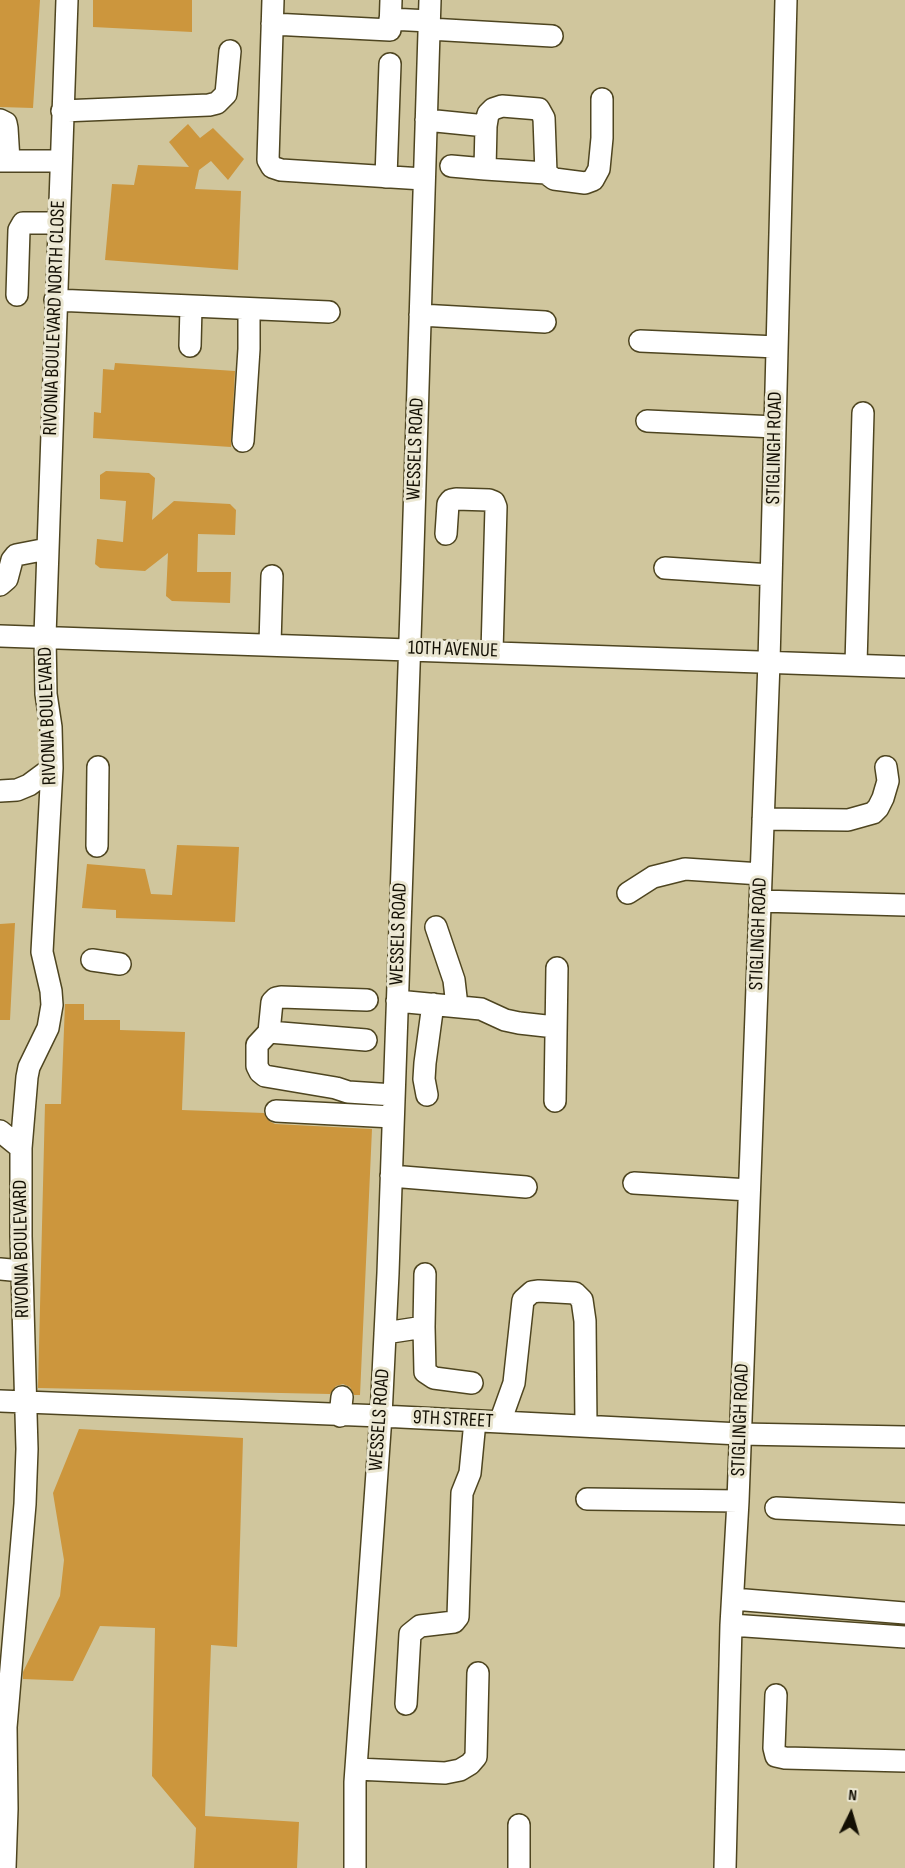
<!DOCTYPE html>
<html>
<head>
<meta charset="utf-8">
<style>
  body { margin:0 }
  #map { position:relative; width:905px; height:1868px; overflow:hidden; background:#d0c69d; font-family:"Sofia Sans Condensed",sans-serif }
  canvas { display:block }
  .north { position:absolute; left:821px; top:1784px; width:60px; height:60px; -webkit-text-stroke:4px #ebe7d2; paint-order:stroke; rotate:5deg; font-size:16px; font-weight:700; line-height:24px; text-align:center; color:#130f03 }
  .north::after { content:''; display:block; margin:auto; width:21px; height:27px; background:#130f03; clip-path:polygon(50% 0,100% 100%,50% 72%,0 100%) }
</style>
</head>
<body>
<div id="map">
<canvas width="905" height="1868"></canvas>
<div class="north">N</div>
</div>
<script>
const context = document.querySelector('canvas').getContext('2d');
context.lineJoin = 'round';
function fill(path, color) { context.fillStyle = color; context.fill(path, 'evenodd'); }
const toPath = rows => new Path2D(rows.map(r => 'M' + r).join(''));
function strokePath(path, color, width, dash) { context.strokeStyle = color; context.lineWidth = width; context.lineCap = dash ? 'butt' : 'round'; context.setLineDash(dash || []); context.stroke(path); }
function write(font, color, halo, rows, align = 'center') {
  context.font = font + ' "Sofia Sans Condensed",sans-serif'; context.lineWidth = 6; context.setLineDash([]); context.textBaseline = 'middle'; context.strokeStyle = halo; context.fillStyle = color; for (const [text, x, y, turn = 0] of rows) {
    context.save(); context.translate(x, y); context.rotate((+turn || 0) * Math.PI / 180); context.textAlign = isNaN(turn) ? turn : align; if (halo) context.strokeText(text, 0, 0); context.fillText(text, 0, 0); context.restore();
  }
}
fill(toPath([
  [0,0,40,0,33,108,0,107],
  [93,0,192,0,192,32,93,27],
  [188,124,200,138,213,128,244,159,228,180,211,161,199,170,195,189,241,191,238,270,105,260,112,184,134,185,138,165,189,167,169,142],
  [115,363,235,371,231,447,93,438,94,412,101,413,103,369,114,370],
  [106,471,149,473,155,478,152,520,174,501,230,504,236,510,235,535,198,534,197,572,231,572,230,603,172,601,166,596,168,553,145,571,100,568,95,564,97,539,123,542,126,501,100,499,100,475],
  [177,845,239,847,235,922,116,918,116,910,82,908,87,864,145,869,151,894,172,895],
  [15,923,10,1020,0,1020,0,924],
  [65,1004,84,1004,84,1020,120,1020,120,1030,185,1032,182,1110,264,1113,269,1121,275,1124,372,1129,360,1395,354,1395,350,1387,343,1384,336,1386,330,1394,38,1388,45,1104,61,1104],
  [79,1429,243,1438,237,1647,211,1645,205,1816,299,1822,297,1868,194,1868,196,1828,152,1776,155,1628,100,1626,73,1681,23,1679,23,1672,60,1596,64,1560,53,1493]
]), '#cc963d');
const minor = toPath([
  [273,0,268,160,272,167,281,170,423,179],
  [390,19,429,21],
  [272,24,390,30,391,0],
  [429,29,552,36],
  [62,111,209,105,217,103,226,94,230,51],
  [0,120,6,123,7,128,9,161],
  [426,120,486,126,485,169,451,166],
  [486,126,488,114,493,109,502,106,539,109,544,118,546,173,554,179,585,183,593,180,599,169,602,138,602,99],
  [0,161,60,161],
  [485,169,546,173],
  [386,177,390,64],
  [17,295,19,230,23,223,58,223],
  [55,300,329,312],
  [420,315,545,322],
  [640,341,777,347],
  [190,346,191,307],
  [647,421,775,427],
  [243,441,249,349,249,310],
  [446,534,448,504,451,500,456,499,489,500,494,502,496,507,492,652],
  [665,568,771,575],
  [0,585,7,579,12,560,16,555,47,549],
  [0,636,905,667],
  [270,644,272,576],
  [856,664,863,413],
  [0,791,17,790,29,785,52,768],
  [763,819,848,820,873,813,878,808,883,798,888,781,886,767],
  [97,846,98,767],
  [628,893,653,877,685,869,761,874],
  [760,901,905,905],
  [436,927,454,980,457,1006],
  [92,960,120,964],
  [367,1000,281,997,276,998,272,1002,269,1032,257,1045,257,1066,260,1072,265,1076,336,1088,348,1092,394,1095],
  [397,1001,481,1009,505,1020,519,1023,555,1027],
  [269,1032,366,1040],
  [427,1095,424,1079,425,1063,433,1004],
  [555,1101,557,968],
  [276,1111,393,1117],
  [0,1131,21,1148],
  [391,1176,526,1187],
  [634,1183,749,1190],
  [0,1269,22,1271],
  [424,1327,425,1274],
  [385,1333,424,1327,425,1372,434,1378,472,1383],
  [0,1401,381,1416,740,1434,905,1437],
  [340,1416,342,1397],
  [500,1422,514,1383,523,1300,532,1292,539,1291,575,1293,582,1300,585,1321,586,1426],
  [587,1499,738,1501],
  [776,1508,905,1514],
  [733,1599,905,1613],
  [731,1625,905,1637],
  [776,1695,774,1748,776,1756,785,1758,905,1761],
  [406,1704,410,1634,420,1626,454,1622,458,1617,462,1493,470,1473,475,1421],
  [356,1769,445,1773,460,1770,470,1764,476,1757,478,1673],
  [5,1868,7,1809,6,1727,25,1504,27,1449,21,1236,21,1148,27,1077,29,1067,48,1028,52,1005,51,991,42,952,52,768,51,727,46,694,45,636,67,0],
  [355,1868,355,1782,381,1416,388,1273,412,581,430,0],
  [519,1868,519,1825],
  [725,1868,731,1625,738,1501,769,662,786,0]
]);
strokePath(minor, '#4e4520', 24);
strokePath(minor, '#fff', 21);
write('20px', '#130f03', '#ebe7d2', [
  ["RIVONIA BOULEVARD NORTH CLOSE",55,318,-88],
  ["STIGLINGH ROAD",775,448,-89],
  ["WESSELS ROAD",416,449,-88],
  ["10TH AVENUE",453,650,2],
  ["RIVONIA BOULEVARD",48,716,-92],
  ["WESSELS ROAD",399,934,-88],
  ["STIGLINGH ROAD",759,934,-88],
  ["RIVONIA BOULEVARD",22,1249,-91],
  ["WESSELS ROAD",380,1420,-86],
  ["9TH STREET",453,1420,3],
  ["STIGLINGH ROAD",741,1420,-88]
]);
</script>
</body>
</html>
